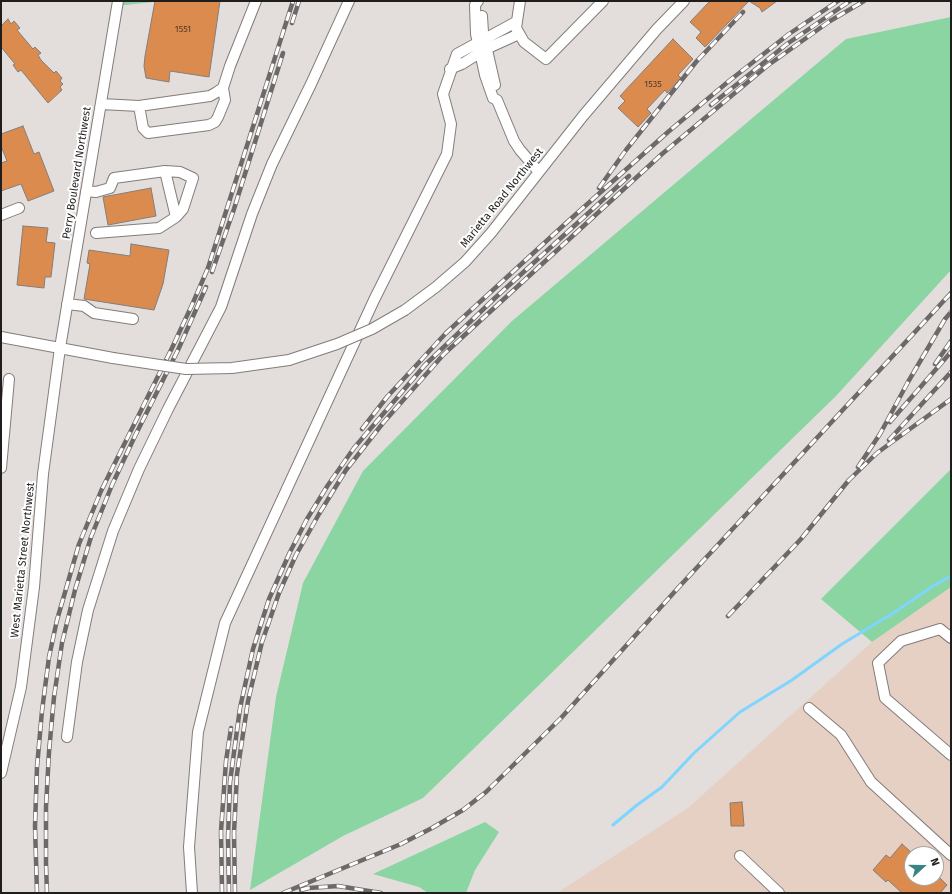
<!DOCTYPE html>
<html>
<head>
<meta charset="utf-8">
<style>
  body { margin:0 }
  #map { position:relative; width:952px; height:894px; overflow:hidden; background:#e3dedb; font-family:"Fira Sans",sans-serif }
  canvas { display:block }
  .frame { position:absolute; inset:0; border:2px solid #201e1d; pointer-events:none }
  .north { position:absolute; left:904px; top:846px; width:40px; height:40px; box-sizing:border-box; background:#fff; border:1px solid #a6a5a5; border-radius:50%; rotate:69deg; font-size:11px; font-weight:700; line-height:16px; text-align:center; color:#201e1d }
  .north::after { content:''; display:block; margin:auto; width:14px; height:18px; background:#3b8384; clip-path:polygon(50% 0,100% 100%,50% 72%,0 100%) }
</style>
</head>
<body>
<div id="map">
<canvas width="952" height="894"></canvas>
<div class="frame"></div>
<div class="north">N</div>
</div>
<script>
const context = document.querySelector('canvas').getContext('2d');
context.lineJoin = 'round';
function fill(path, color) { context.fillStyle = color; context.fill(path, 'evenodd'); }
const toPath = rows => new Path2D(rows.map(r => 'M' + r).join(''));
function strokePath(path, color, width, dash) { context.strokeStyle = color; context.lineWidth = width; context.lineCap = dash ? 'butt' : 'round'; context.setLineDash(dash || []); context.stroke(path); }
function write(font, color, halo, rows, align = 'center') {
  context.font = font + ' "Fira Sans",sans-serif'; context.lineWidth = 4; context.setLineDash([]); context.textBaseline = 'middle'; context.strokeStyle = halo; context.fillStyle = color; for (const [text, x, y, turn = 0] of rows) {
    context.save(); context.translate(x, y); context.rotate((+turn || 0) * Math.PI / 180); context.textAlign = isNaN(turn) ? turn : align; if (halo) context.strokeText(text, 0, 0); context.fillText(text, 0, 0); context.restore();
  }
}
fill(toPath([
  [951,587,951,893,557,893,688,808,872,642],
  [912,854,936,854,936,878,912,878]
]), '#e6d0c4');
fill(toPath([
  [117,1,163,1,116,6],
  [951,17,951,270,836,396,423,798,343,836,250,890,276,697,303,583,363,471,512,321,846,39],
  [951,469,951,587,872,642,821,599],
  [485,822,499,832,475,870,466,893,428,893,419,887,373,874]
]), '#8ad5a2');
strokePath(toPath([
  [613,825,637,805,662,787,694,753,740,712,792,680,842,644,895,612,933,586,951,576]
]), '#7fd5fd', 3);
const building = toPath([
  [155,1,220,1,209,77,170,71,169,82,146,78,144,66,145,56,155,1],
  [710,1,777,1,762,12,760,8,749,1,705,47,696,38,701,32,690,22,710,1],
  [8,19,11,24,14,21,20,28,17,30,33,49,35,47,41,53,38,55,41,60,54,73,56,71,62,78,60,81,63,84,60,87,62,90,48,103,21,70,18,72,13,65,15,64,1,47,1,26,8,19],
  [673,39,693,59,678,75,681,78,667,93,665,90,647,109,651,113,638,127,618,108,625,101,620,96,673,39],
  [23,126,34,154,39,152,54,191,28,201,21,184,1,191,1,163,7,161,1,146,1,134,23,126],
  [151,188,156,216,108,225,103,197,151,188],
  [23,226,48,228,46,242,55,243,51,277,45,277,44,288,17,285,23,226],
  [131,244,169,250,163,284,154,310,84,299,90,264,87,263,89,250,130,256,131,244],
  [742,802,744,826,731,826,730,803,742,802],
  [902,844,912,853,912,878,940,878,947,885,940,893,902,893,888,880,886,882,873,870,886,855,890,858,902,844]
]);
fill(building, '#db8b4d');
strokePath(building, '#827e7b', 1);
const minor = toPath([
  [478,1,475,5,476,34,485,75,493,98,497,100,514,141,520,150,539,172],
  [520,1,516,28,524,42,546,59,603,1],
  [482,16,483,32,495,85],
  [450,69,462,64,486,49,519,34],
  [101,104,139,106,210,96,217,92,223,88,230,66,256,1],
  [139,106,143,128,148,133,209,125,215,122,218,117,225,100,223,88],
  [165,171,180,172,193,178,183,209,176,217],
  [86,191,96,192,110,188,114,178,165,171,176,217,159,228,96,233],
  [1,215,19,208],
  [67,304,84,306,94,313,133,319],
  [405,310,436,287,465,262,491,233,583,116,657,29,684,1],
  [1,337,113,358],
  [1,468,9,379],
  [951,638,940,629,901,641,878,663,885,698,951,755],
  [809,708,841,735,871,782,951,855],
  [67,737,77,662,88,610,113,531,139,469,168,409,221,307,252,214,272,164,311,84,349,1],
  [1,773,21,687,34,587,43,474,60,348,118,1],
  [740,856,779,893],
  [192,893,189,847,198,732,225,623,374,300,447,154,451,124,443,94,457,54,516,22]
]);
strokePath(minor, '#817d7a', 12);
strokePath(minor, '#fff', 10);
const rail = toPath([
  [292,23,299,1],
  [711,105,787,44,850,1],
  [599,188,626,150,696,62,743,12],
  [212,272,234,209,283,53],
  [935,364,951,341],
  [890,422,951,352],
  [362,429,387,397,446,333,565,224,668,132,729,81,789,34,838,1],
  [889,440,951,372],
  [858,467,880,434,908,382,945,319,951,312],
  [728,616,801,539,849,480,877,453,951,399],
  [301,890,308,888,338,886,381,893],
  [37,893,35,826,37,767,42,711,49,657,57,620,79,544,101,491,172,348,192,305,208,268,293,1],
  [47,893,46,864,46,807,49,752,54,697,62,643,75,590,91,537,112,485,135,436,178,350,206,287],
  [222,893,221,831,226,761,231,728],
  [229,893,228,837,230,782,240,708,253,649,269,599,290,552,307,519,328,485,354,448,425,365,495,298,629,176],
  [235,893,234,833,237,774,248,701,262,642,279,593,296,555,319,514,346,470,383,423,444,354,662,154,767,66,830,21,864,1],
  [283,893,401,844,432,828,463,810,486,792,561,718,678,588,951,293]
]);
strokePath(rail, '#6d6968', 4.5);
strokePath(rail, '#fff', 3, [9]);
const minorBridge = toPath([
  [113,358,186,369,232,368,289,360,337,344,372,329,405,310]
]);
strokePath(minorBridge, '#817d7a', 12, []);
strokePath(minorBridge, '#fff', 10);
write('9px', '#4f3929', null, [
  ["1551",183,29],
  ["1535",653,84]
]);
write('11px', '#201e1d', '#fff', [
  ["Perry Boulevard Northwest",77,173,-81],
  ["Marietta Road Northwest",502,198,-51],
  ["West Marietta Street Northwest",23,560,-84]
]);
</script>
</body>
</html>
